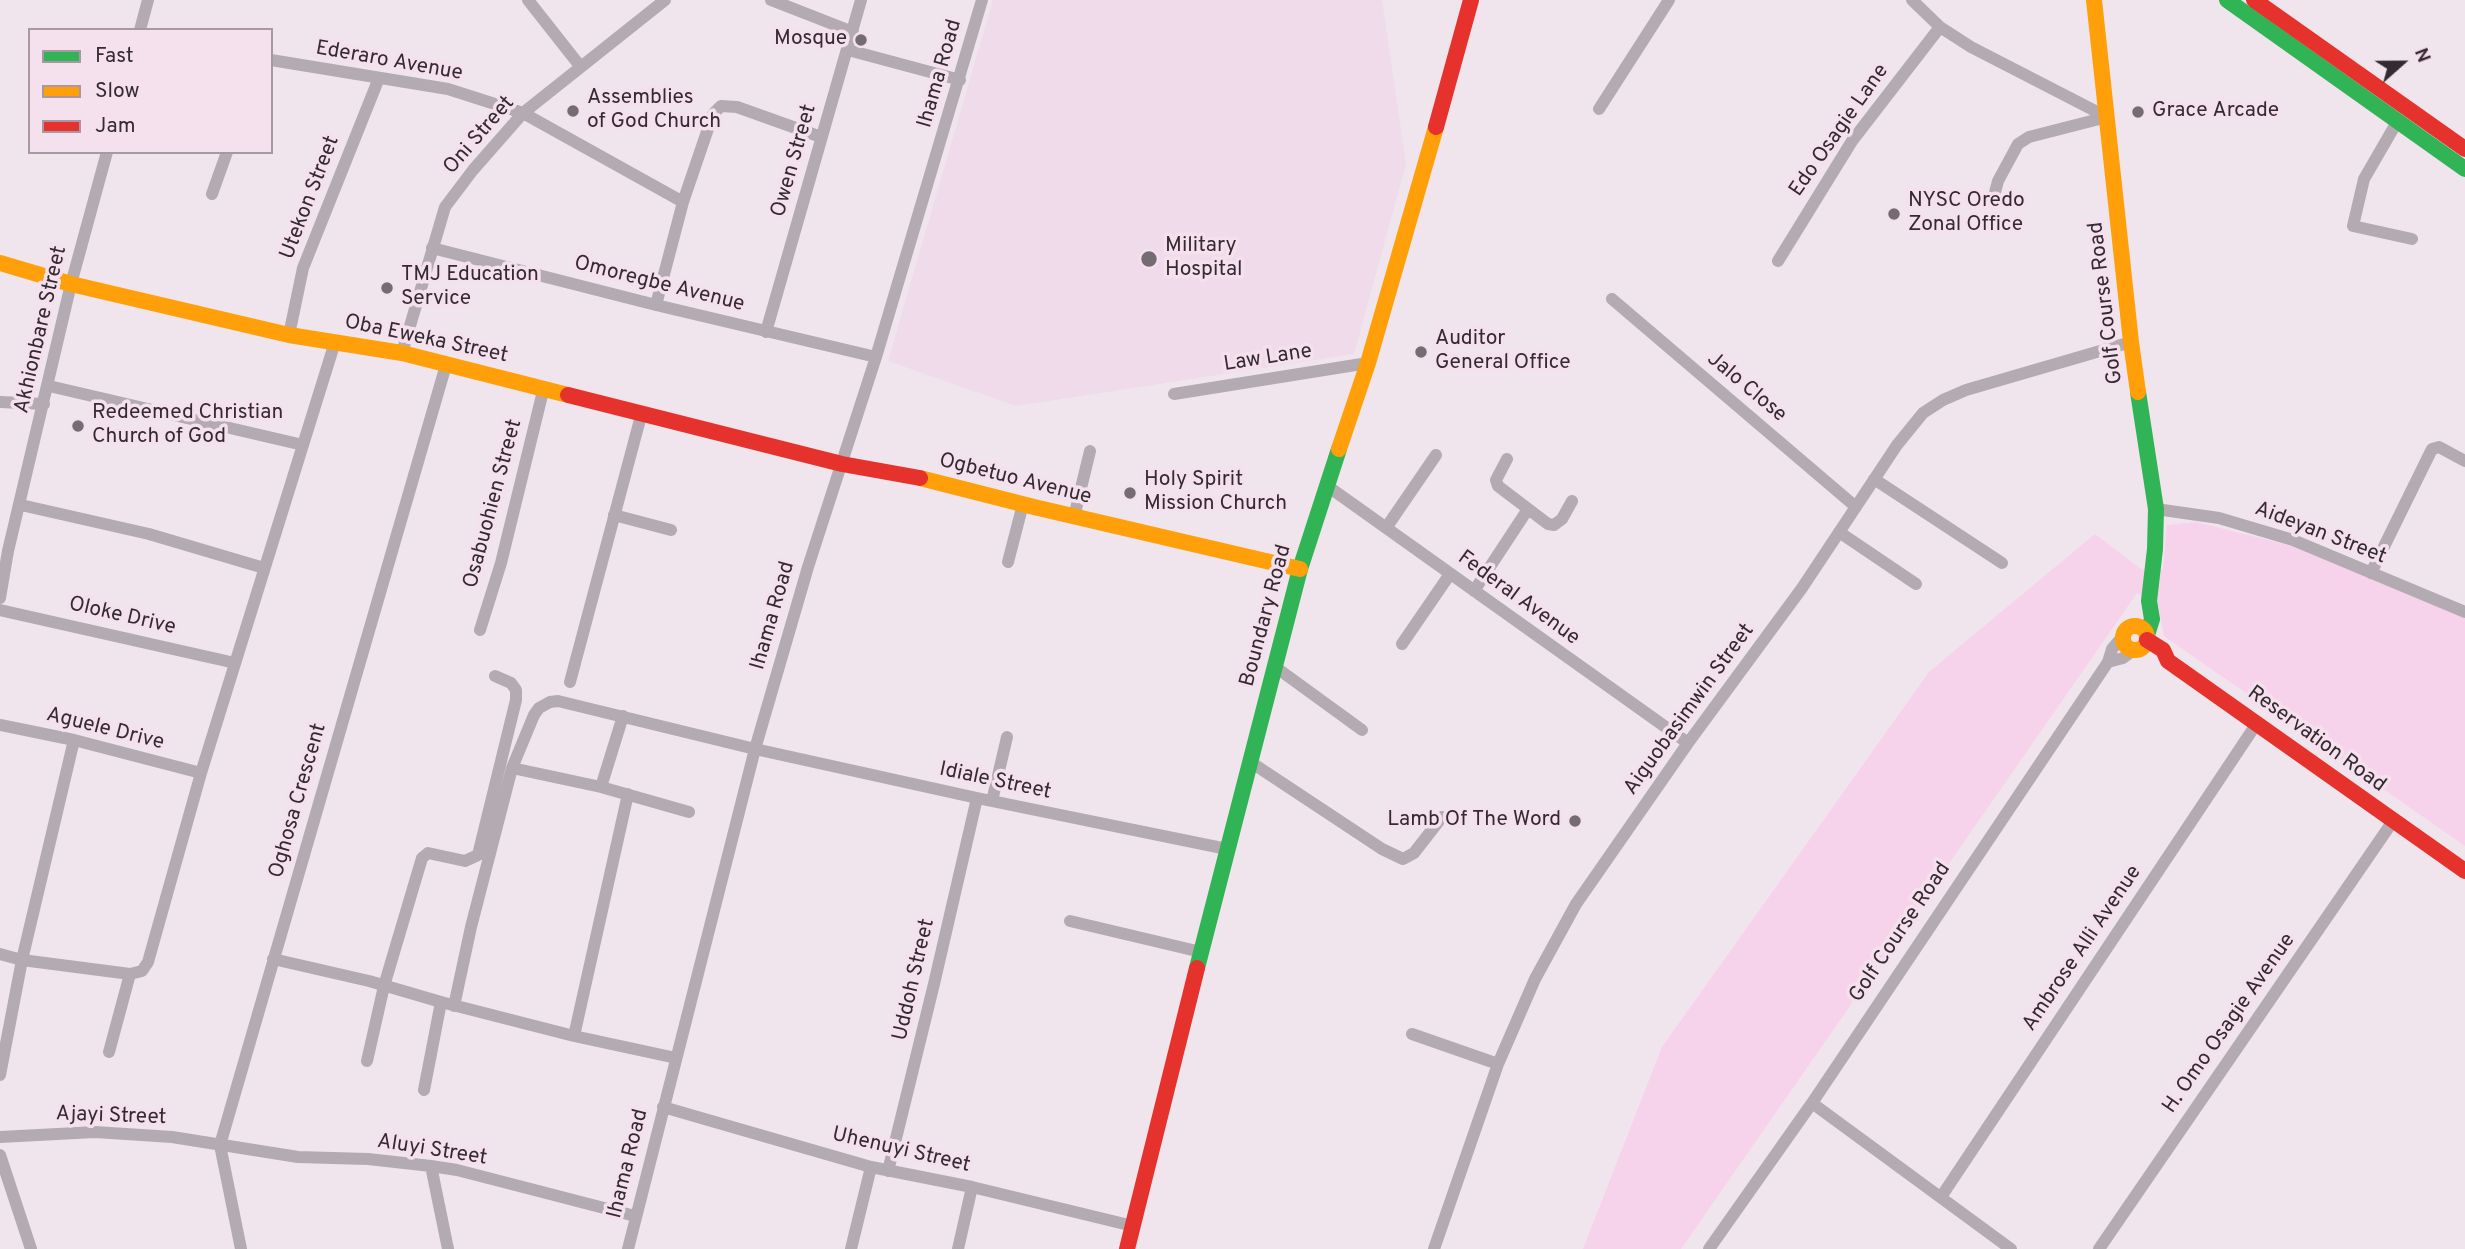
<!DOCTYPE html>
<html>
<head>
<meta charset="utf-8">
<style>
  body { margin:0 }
  #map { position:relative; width:2465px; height:1249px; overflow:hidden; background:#f0e5ed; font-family:Overpass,sans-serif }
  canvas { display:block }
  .legend { position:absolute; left:28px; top:28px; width:245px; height:126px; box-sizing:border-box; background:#f5e0ee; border:2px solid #a798a2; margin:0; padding:9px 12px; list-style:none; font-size:21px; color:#332b30 }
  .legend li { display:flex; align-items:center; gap:14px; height:35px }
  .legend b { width:35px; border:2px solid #a798a2 }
  .north { position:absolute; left:2367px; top:28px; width:70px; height:70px; -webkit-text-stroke:5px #f5e0ee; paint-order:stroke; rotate:69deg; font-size:19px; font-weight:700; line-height:28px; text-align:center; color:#332b30 }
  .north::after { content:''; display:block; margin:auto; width:24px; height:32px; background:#332b30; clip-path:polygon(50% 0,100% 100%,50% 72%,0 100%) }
</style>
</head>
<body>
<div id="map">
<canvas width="2465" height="1249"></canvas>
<ul class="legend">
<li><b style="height:9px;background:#30b455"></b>Fast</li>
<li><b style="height:9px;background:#ff9f0a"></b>Slow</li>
<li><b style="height:9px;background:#e5322d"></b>Jam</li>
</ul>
<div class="north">N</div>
</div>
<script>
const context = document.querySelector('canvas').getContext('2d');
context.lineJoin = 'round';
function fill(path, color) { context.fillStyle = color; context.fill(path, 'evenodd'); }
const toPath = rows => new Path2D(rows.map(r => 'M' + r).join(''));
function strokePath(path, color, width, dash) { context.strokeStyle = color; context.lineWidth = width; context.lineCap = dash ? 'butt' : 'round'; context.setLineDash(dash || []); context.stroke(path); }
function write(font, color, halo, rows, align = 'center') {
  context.font = font + ' Overpass,sans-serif'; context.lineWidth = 7; context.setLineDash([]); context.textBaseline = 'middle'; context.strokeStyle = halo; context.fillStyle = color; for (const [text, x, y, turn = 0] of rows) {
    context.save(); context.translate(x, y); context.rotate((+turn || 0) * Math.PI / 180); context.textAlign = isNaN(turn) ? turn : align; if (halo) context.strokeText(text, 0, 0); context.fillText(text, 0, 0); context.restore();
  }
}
fill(toPath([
  [993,0,1382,0,1406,164,1354,354,1016,406,888,361]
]), '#efdbe9');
fill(toPath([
  [2196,522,2292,546,2465,617,2465,846,2164,636,2158,605,2137,593,1681,1249,1583,1249,1662,1047,1929,672,2095,534,2141,569,2163,570,2167,525]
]), '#f7d2eb');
strokePath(toPath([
  [528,0,580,66],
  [771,0,853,32],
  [1912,0,1940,27,1971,47,2107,117,2029,137,2018,144,1998,181,1993,200],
  [140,30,148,0],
  [848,50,960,80],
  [271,60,448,89,523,113,683,202],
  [1599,109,1669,0],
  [2397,122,2364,179,2353,226,2412,239],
  [212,194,227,152],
  [432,248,656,305,876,357],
  [1778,261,1852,141,1940,27],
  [1612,299,1856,507],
  [656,305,683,202,713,114,721,106,737,107,821,137],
  [766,332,861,0],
  [289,335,303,268,379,78],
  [402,353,445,207,473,170,523,113,665,0],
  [49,386,303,445],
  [1174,394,1368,363],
  [0,402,44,404],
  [1507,459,1496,480,1498,486,1548,524,1554,525,1562,519,1572,501],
  [1874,479,2002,563],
  [1326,485,1688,743],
  [21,505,149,534,264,568],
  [2156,509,2219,518,2293,540,2465,612],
  [614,515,671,530],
  [1074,517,1090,451],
  [1386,528,1436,455],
  [1839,532,1916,584],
  [1008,562,1023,504],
  [2371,573,2432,449,2439,447,2465,461],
  [1474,591,1528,509],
  [0,598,8,551,71,284,107,152],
  [0,610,235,663],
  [480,630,501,563,544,387],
  [1402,644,1450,574],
  [2108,662,2123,658,2134,650],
  [1274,666,1362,730],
  [570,682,642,412],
  [0,725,74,740,201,773],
  [1249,761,1382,849,1403,859,1414,853,1442,817],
  [512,768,534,715,539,708,550,702,558,701,755,749,977,798,1227,849],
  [601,787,623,716],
  [992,801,1007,737],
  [1070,921,1201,952],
  [0,954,22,960,130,974,142,971,148,962,201,773,335,342],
  [273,959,369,981,441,1002,574,1036,676,1058],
  [454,1006,471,927,512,768,601,787,689,812],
  [1412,1034,1498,1064],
  [574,1036,628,794],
  [109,1052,130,974],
  [367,1061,384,986,422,858,428,853,465,861,478,855,516,700,516,690,511,683,495,676],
  [0,1075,22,960,74,740],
  [424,1090,441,1002],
  [1812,1103,2011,1249],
  [663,1107,871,1167,972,1187,1133,1226],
  [0,1137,95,1132,172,1137,298,1157,368,1159,431,1166,457,1170,635,1216],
  [0,1155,31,1249],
  [431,1166,448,1249],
  [888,1171,934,984,977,798],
  [1941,1197,2257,723],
  [241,1249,220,1145,446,365],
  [628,1249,755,749,808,567,876,357,982,0],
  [851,1249,871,1167],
  [958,1249,972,1187],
  [1434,1249,1498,1064,1535,979,1576,904,1688,743,1802,588,1897,445,1923,413,1943,400,1966,390,2131,342],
  [1709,1249,1812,1103,2108,662,2112,649,2124,635],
  [2099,1249,2393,821]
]), '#b4abb2', 12);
strokePath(toPath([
  [2227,0,2465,169],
  [2138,392,2156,509,2155,549,2149,601,2152,619,2147,635],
  [1197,968,1300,569,1339,449]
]), '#30b455', 16);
strokePath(toPath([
  [2094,0,2131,342,2138,392],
  [0,263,71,284,289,335,402,353,568,395],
  [1339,449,1368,363,1436,127],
  [920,478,1034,507,1300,569],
  '2123 638a12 12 0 1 1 24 0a12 12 0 1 1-24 0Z'
]), '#ff9f0a', 16);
strokePath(toPath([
  [2254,0,2465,149],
  [1436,127,1471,0],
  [568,395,842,464,920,478],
  [2147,640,2163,650,2168,661,2465,871],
  [1127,1249,1197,968]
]), '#e5322d', 16);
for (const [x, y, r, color] of [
  [861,40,7,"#756c72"],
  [573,111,7,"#756c72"],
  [2138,112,7,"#756c72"],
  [1894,214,7,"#756c72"],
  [1149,259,9,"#756c72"],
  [387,288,7,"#756c72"],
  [1421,352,7,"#756c72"],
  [78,426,7,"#756c72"],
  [1130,493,7,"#756c72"],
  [1575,821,7,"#756c72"]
]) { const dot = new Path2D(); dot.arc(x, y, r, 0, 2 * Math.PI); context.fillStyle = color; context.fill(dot); strokePath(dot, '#f5e0ee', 2.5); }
write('21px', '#332b30', '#f5e0ee', [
  ["Mosque",847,40,"right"],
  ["Assemblies",587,99],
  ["of God Church",587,123],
  ["Grace Arcade",2152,112],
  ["NYSC Oredo",1908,202],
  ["Zonal Office",1908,226],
  ["Military",1165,247],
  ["Hospital",1165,271],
  ["TMJ Education",401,276],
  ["Service",401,300],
  ["Auditor",1435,340],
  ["General Office",1435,364],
  ["Redeemed Christian",92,414],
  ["Church of God",92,438],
  ["Holy Spirit",1144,481],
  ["Mission Church",1144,505],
  ["Lamb Of The Word",1561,821,"right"]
], 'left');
write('21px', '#332b30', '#f5e0ee', [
  ["Ederaro Avenue",389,62,10],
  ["Ihama Road",941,74,-74],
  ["Edo Osagie Lane",1840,131,-55],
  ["Oni Street",480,136,-49],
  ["Owen Street",795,161,-74],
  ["Utekon Street",311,198,-69],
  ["Omoregbe Avenue",659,285,14],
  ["Golf Course Road",2107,303,-97],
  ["Akhionbare Street",42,330,-77],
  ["Oba Eweka Street",426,340,12],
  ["Law Lane",1268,359,-9],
  ["Jalo Close",1746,388,40],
  ["Ogbetuo Avenue",1015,480,14],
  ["Osabuohien Street",494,504,-75],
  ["Aideyan Street",2320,534,21],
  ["Federal Avenue",1518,599,36],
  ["Ihama Road",774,616,-74],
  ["Boundary Road",1267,616,-75],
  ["Oloke Drive",122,617,13],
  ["Aiguobasimwin Street",1690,710,-54],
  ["Aguele Drive",105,730,14],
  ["Reservation Road",2316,740,36],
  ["Idiale Street",995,782,12],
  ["Oghosa Crescent",299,801,-74],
  ["Golf Course Road",1901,933,-56],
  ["Ambrose Alli Avenue",2083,949,-56],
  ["Uddoh Street",915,980,-77],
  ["H. Omo Osagie Avenue",2230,1024,-55],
  ["Ajayi Street",111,1117,2],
  ["Aluyi Street",432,1151,9],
  ["Uhenuyi Street",901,1151,13],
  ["Ihama Road",629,1164,-76]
]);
</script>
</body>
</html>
